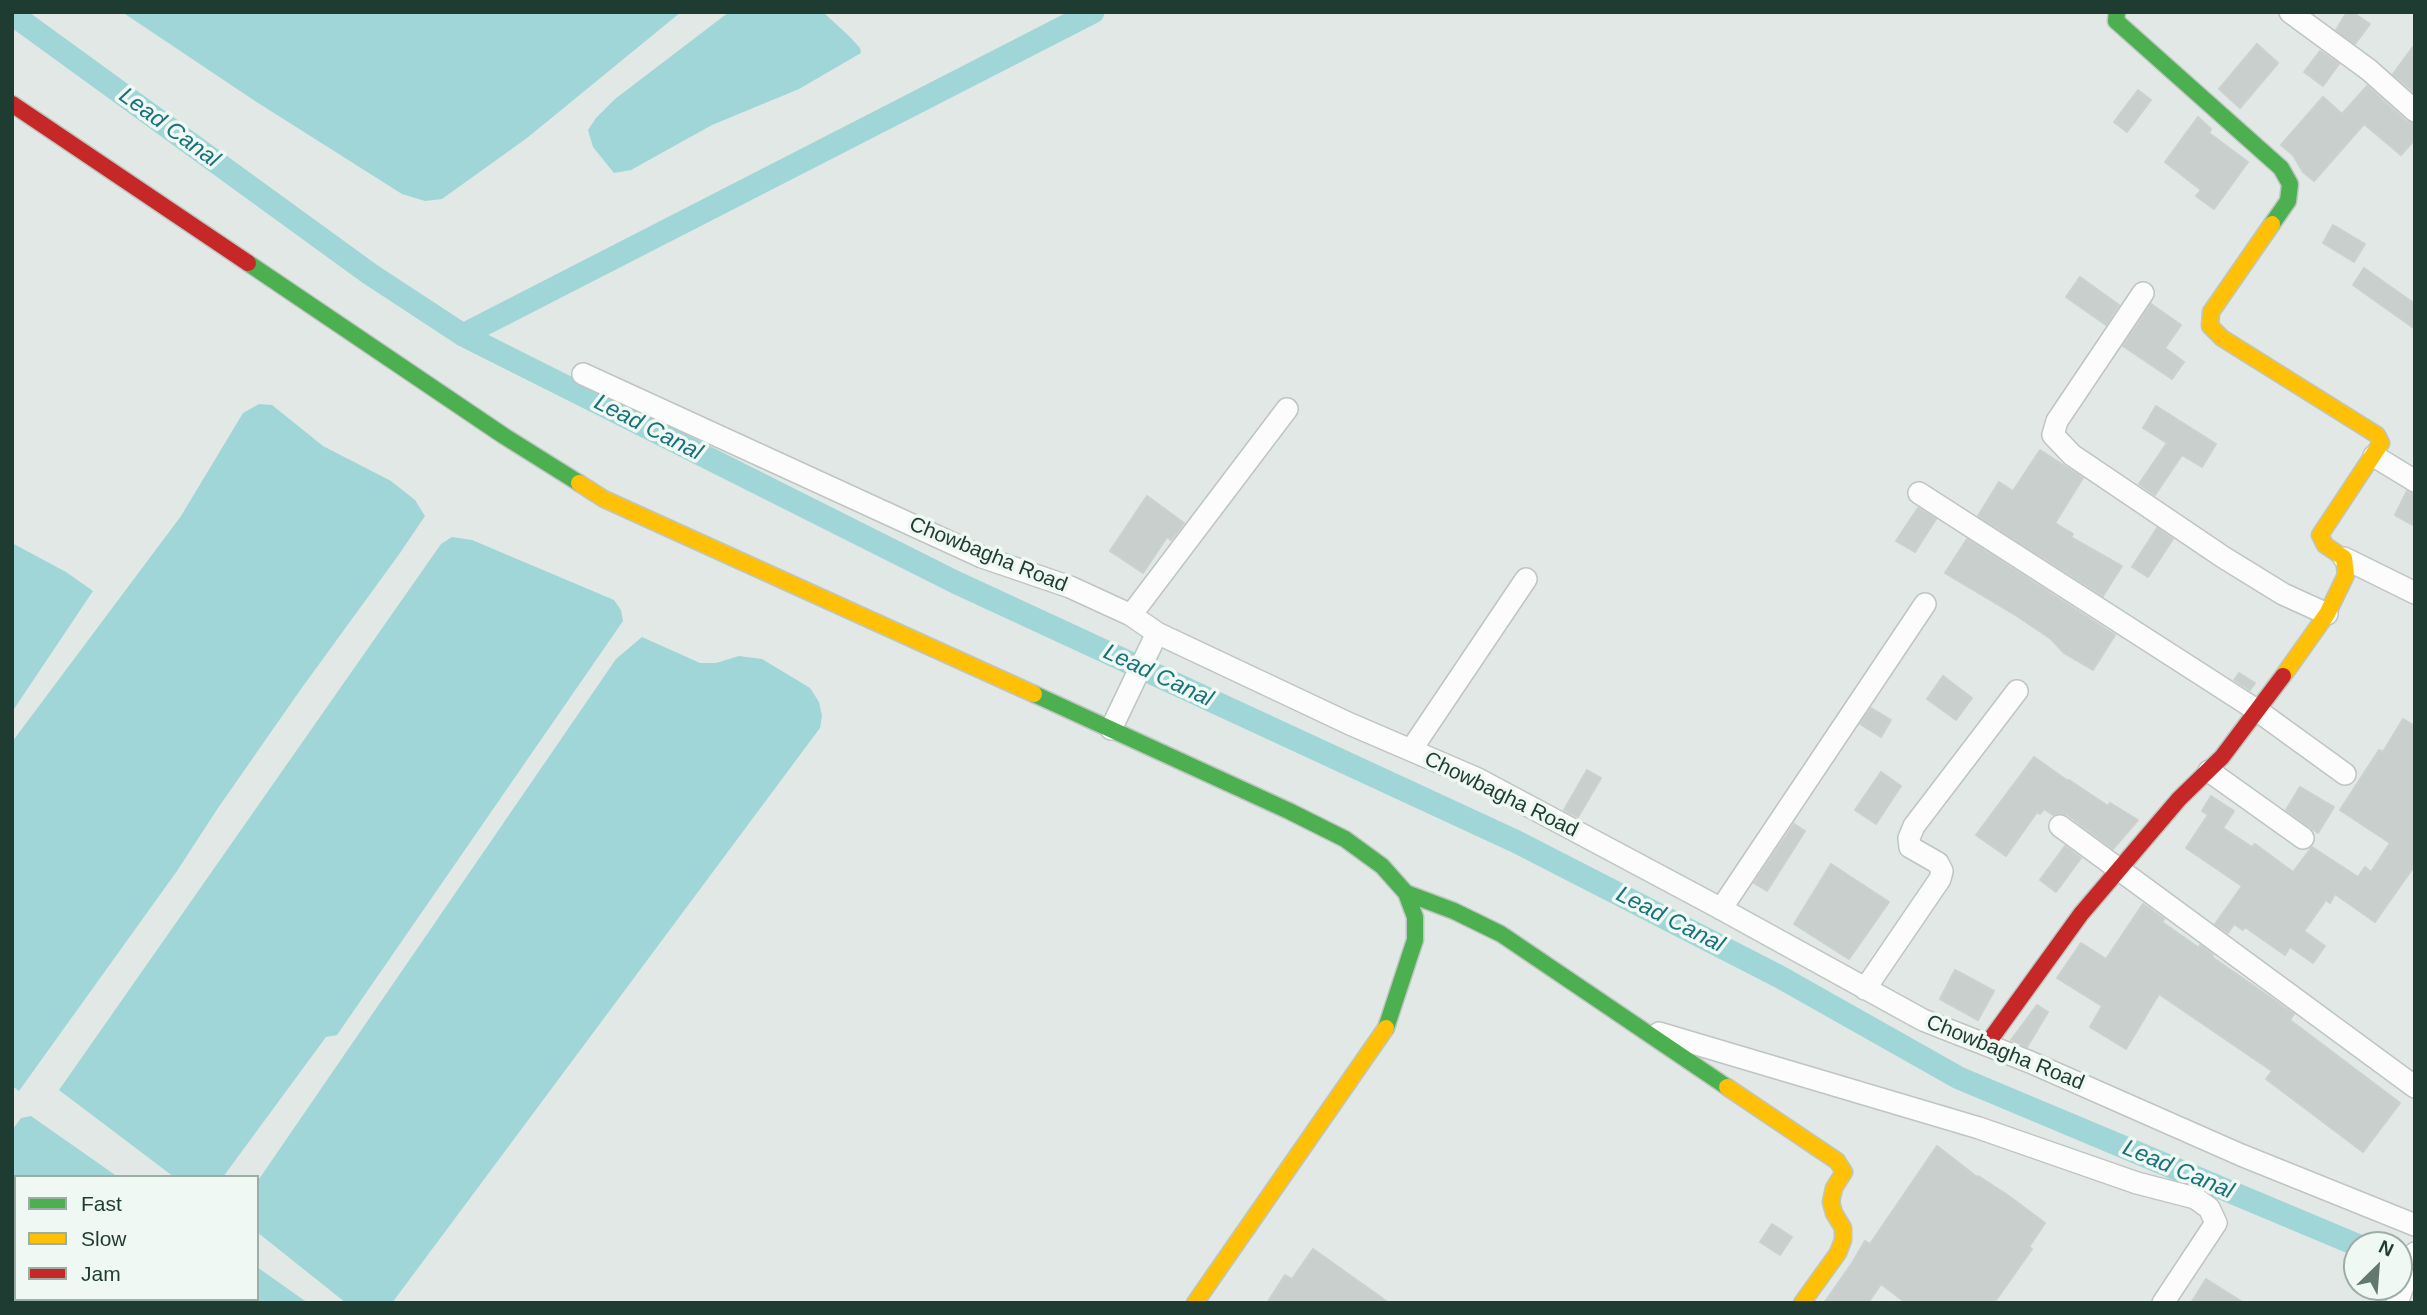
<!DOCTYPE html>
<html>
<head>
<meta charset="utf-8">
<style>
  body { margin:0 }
  #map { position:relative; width:2427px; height:1315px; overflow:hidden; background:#e2e8e5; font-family:Helvetica,sans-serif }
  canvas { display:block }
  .frame { position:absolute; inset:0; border:14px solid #1f3c32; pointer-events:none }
  .legend { position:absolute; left:14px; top:1175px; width:245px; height:126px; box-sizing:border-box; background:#f0f8f3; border:2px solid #9cada6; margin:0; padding:9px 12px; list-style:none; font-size:21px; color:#1f3c32 }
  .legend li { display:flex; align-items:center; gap:14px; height:35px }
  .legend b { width:35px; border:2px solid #9cada6 }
  .north { position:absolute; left:2343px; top:1231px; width:70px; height:70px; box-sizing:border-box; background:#f0f8f3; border:2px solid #9cada6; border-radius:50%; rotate:25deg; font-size:19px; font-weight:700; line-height:28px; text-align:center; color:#1f3c32 }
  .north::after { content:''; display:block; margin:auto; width:24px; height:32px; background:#637871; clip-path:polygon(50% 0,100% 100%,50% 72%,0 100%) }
</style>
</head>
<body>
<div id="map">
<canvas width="2427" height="1315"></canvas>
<div class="frame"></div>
<ul class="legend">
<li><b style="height:9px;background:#4caf50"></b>Fast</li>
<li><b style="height:9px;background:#ffc107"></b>Slow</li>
<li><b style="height:9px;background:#c62828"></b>Jam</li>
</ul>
<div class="north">N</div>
</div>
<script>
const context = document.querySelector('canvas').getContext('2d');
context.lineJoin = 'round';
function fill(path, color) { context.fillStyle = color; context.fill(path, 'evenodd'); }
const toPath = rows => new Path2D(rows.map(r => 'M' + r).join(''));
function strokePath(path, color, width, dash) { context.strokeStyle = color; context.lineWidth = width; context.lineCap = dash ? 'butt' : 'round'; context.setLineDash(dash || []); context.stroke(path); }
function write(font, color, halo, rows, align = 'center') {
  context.font = font + ' Helvetica,sans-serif'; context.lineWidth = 7; context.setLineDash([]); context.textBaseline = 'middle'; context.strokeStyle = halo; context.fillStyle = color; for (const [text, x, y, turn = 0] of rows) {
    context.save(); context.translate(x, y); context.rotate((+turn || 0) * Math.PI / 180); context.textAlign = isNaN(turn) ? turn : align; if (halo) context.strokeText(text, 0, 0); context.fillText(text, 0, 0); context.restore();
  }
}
fill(toPath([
  [122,12,681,12,527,138,442,199,425,201,402,194,255,101],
  [729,12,823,12,850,37,860,48,861,53,799,89,712,125,631,170,614,173,593,147,588,130,596,118,615,99],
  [259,404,272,405,323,446,391,481,415,500,425,516,400,553,301,689,218,808,177,871,19,1091,12,1086,12,742,181,516,243,413],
  [452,537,472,540,614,600,621,610,623,621,337,1035,326,1037,223,1177,174,1177,59,1090,441,544],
  [12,543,66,572,93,591,12,712],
  [642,637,700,663,716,663,739,656,762,659,810,688,819,702,822,716,820,728,392,1303,346,1303,257,1232,257,1182,616,659],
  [31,1116,118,1177,16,1177,16,1299,124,1299,121,1303,12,1303,12,1130,21,1118],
  [257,1267,308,1303,167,1303,169,1299,257,1299]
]), '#a0d6d8');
strokePath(toPath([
  [12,14,370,274,463,335,955,582,1517,842,1780,977,1959,1078,2357,1245],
  [463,335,1093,12]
]), '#a0d6d8', 23);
const building = toPath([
  [2347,12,2352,12,2370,24,2355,44,2336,30,2347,12],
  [2257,44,2278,63,2240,108,2219,89,2257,44],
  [2415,44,2415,93,2393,74,2415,44],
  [2320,51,2339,64,2323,86,2304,72,2320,51],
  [2367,86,2406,121,2415,124,2415,139,2401,155,2364,124,2314,181,2303,172,2293,155,2281,145,2323,97,2342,114,2367,86],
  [2138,90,2151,100,2127,132,2114,122,2138,90],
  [2198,117,2211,129,2209,133,2248,162,2214,209,2196,196,2201,190,2165,162,2198,117],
  [2333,225,2365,244,2354,262,2323,243,2333,225],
  [2364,268,2415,304,2415,329,2353,285,2364,268],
  [2080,277,2119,305,2106,325,2066,297,2080,277],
  [2151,304,2181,325,2165,348,2184,362,2172,379,2123,346,2151,304],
  [2156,406,2216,444,2202,467,2182,455,2155,495,2139,484,2167,443,2143,428,2156,406],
  [2040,450,2083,478,2055,523,2073,534,2071,537,2122,566,2103,596,1978,516,1999,482,2013,491,2040,450],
  [2407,491,2415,494,2415,526,2395,515,2407,491],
  [1147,496,1184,523,1171,540,1167,537,1143,573,1110,551,1147,496],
  [1918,508,1936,519,1915,552,1896,541,1918,508],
  [2157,528,2173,539,2148,577,2132,567,2157,528],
  [1967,539,2115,635,2093,670,2064,653,2051,639,2017,616,1945,573,1967,539],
  [2239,673,2255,683,2250,690,2234,680,2239,673],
  [1943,676,1972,698,1956,720,1927,699,1943,676],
  [1871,708,1891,720,1881,737,1860,724,1871,708],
  [2403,719,2415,726,2415,865,2375,922,2335,894,2330,903,2326,900,2304,931,2325,946,2313,963,2290,947,2285,955,2245,927,2243,930,2234,924,2228,933,2215,924,2242,886,2186,848,2208,815,2202,811,2211,796,2234,811,2223,828,2252,847,2255,844,2293,872,2312,847,2358,877,2365,867,2371,872,2390,843,2340,810,2379,750,2383,752,2403,719],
  [2034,757,2068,781,2069,780,2108,806,2110,803,2138,820,2113,849,2068,815,2061,813,2053,815,2044,809,2040,814,2037,812,2006,856,1976,835,2034,757],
  [1587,770,1601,778,1578,817,1564,810,1587,770],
  [1881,772,1901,786,1876,824,1855,810,1881,772],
  [2300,787,2334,807,2318,833,2286,810,2300,787],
  [1794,824,1805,831,1767,891,1754,883,1794,824],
  [2065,846,2081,858,2056,892,2040,880,2065,846],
  [1831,864,1889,902,1849,959,1794,924,1831,864],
  [2143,904,2164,919,2162,922,2199,948,2200,945,2213,955,2212,957,2294,1014,2290,1020,2400,1103,2363,1152,2266,1079,2272,1071,2159,994,2126,1049,2090,1027,2102,1006,2057,978,2081,943,2106,959,2143,904],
  [1955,970,1994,991,1978,1020,1940,999,1955,970],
  [2037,1005,2048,1012,2027,1047,2011,1040,2037,1005],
  [1937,1146,1977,1177,1978,1176,2006,1194,2045,1223,2029,1247,2032,1249,1994,1303,1906,1303,1881,1284,1868,1303,1824,1303,1852,1263,1865,1241,1870,1244,1937,1146],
  [1772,1224,1792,1237,1780,1255,1760,1242,1772,1224],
  [1313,1249,1389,1303,1267,1303,1285,1275,1292,1279,1313,1249],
  [2206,1279,2244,1303,2191,1303,2206,1279]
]);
fill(building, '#c9cfcc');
strokePath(building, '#cbd1ce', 2);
const street = toPath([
  [2290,12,2369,70,2415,111],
  [2143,293,2057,421,2053,435,2072,455,2223,557,2283,594,2327,614],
  [583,374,982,557,1070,587,1131,615,1157,633,1350,724,1478,779,1716,906,1923,1020,2030,1062,2241,1155,2415,1225],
  [2374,456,2415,481],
  [1919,493,2258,711,2345,774],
  [2344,558,2415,593],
  [1131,615,1287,409],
  [1111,729,1157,633],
  [1411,750,1526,579],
  [2209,771,2303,838],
  [2060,826,2415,1087],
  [1721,909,1925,604],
  [1865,989,1940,879,1942,871,1938,863,1910,847,1909,838,1914,826,2017,691],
  [1659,1033,1979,1128,2137,1183,2195,1198,2209,1208,2216,1223,2163,1303],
  [2397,1303,2415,1253]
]);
const fast = toPath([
  [2117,12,2116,21,2281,168,2290,184,2288,201,2272,224],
  [248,263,504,436,579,483],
  [1034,694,1289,811,1345,839,1382,866,1406,893,1415,917,1415,940,1386,1028],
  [1406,893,1454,911,1501,934,1727,1087]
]);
const slow = toPath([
  [2272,224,2211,312,2210,326,2222,338,2377,435,2381,443,2320,535,2325,545,2344,558,2346,575,2327,614,2283,676],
  [579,483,604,499,1034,694],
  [1727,1087,1837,1161,1844,1172,1834,1188,1831,1202,1834,1213,1843,1228,1843,1240,1838,1253,1802,1303],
  [1195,1303,1386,1028]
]);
const jam = toPath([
  [12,104,248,263],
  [1987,1044,2081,914,2179,799,2222,757,2283,676]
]);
strokePath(street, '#bfc5c2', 24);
strokePath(fast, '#bdc6c2', 19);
strokePath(slow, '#bdc6c2', 19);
strokePath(jam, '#bdc6c2', 19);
strokePath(street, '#fbfcfb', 21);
strokePath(fast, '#4caf50', 16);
strokePath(slow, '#ffc107', 16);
strokePath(jam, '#c62828', 16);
write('21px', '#1f3c32', '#f0f8f3', [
  ["Chowbagha Road",988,555,22],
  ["Chowbagha Road",1501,795,26],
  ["Chowbagha Road",2005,1053,22]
]);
write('italic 23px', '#17727a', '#f0f8f3', [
  ["Lead Canal",169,128,36],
  ["Lead Canal",648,428,27],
  ["Lead Canal",1158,676,25],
  ["Lead Canal",1670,920,27],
  ["Lead Canal",2178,1170,23]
]);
</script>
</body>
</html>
